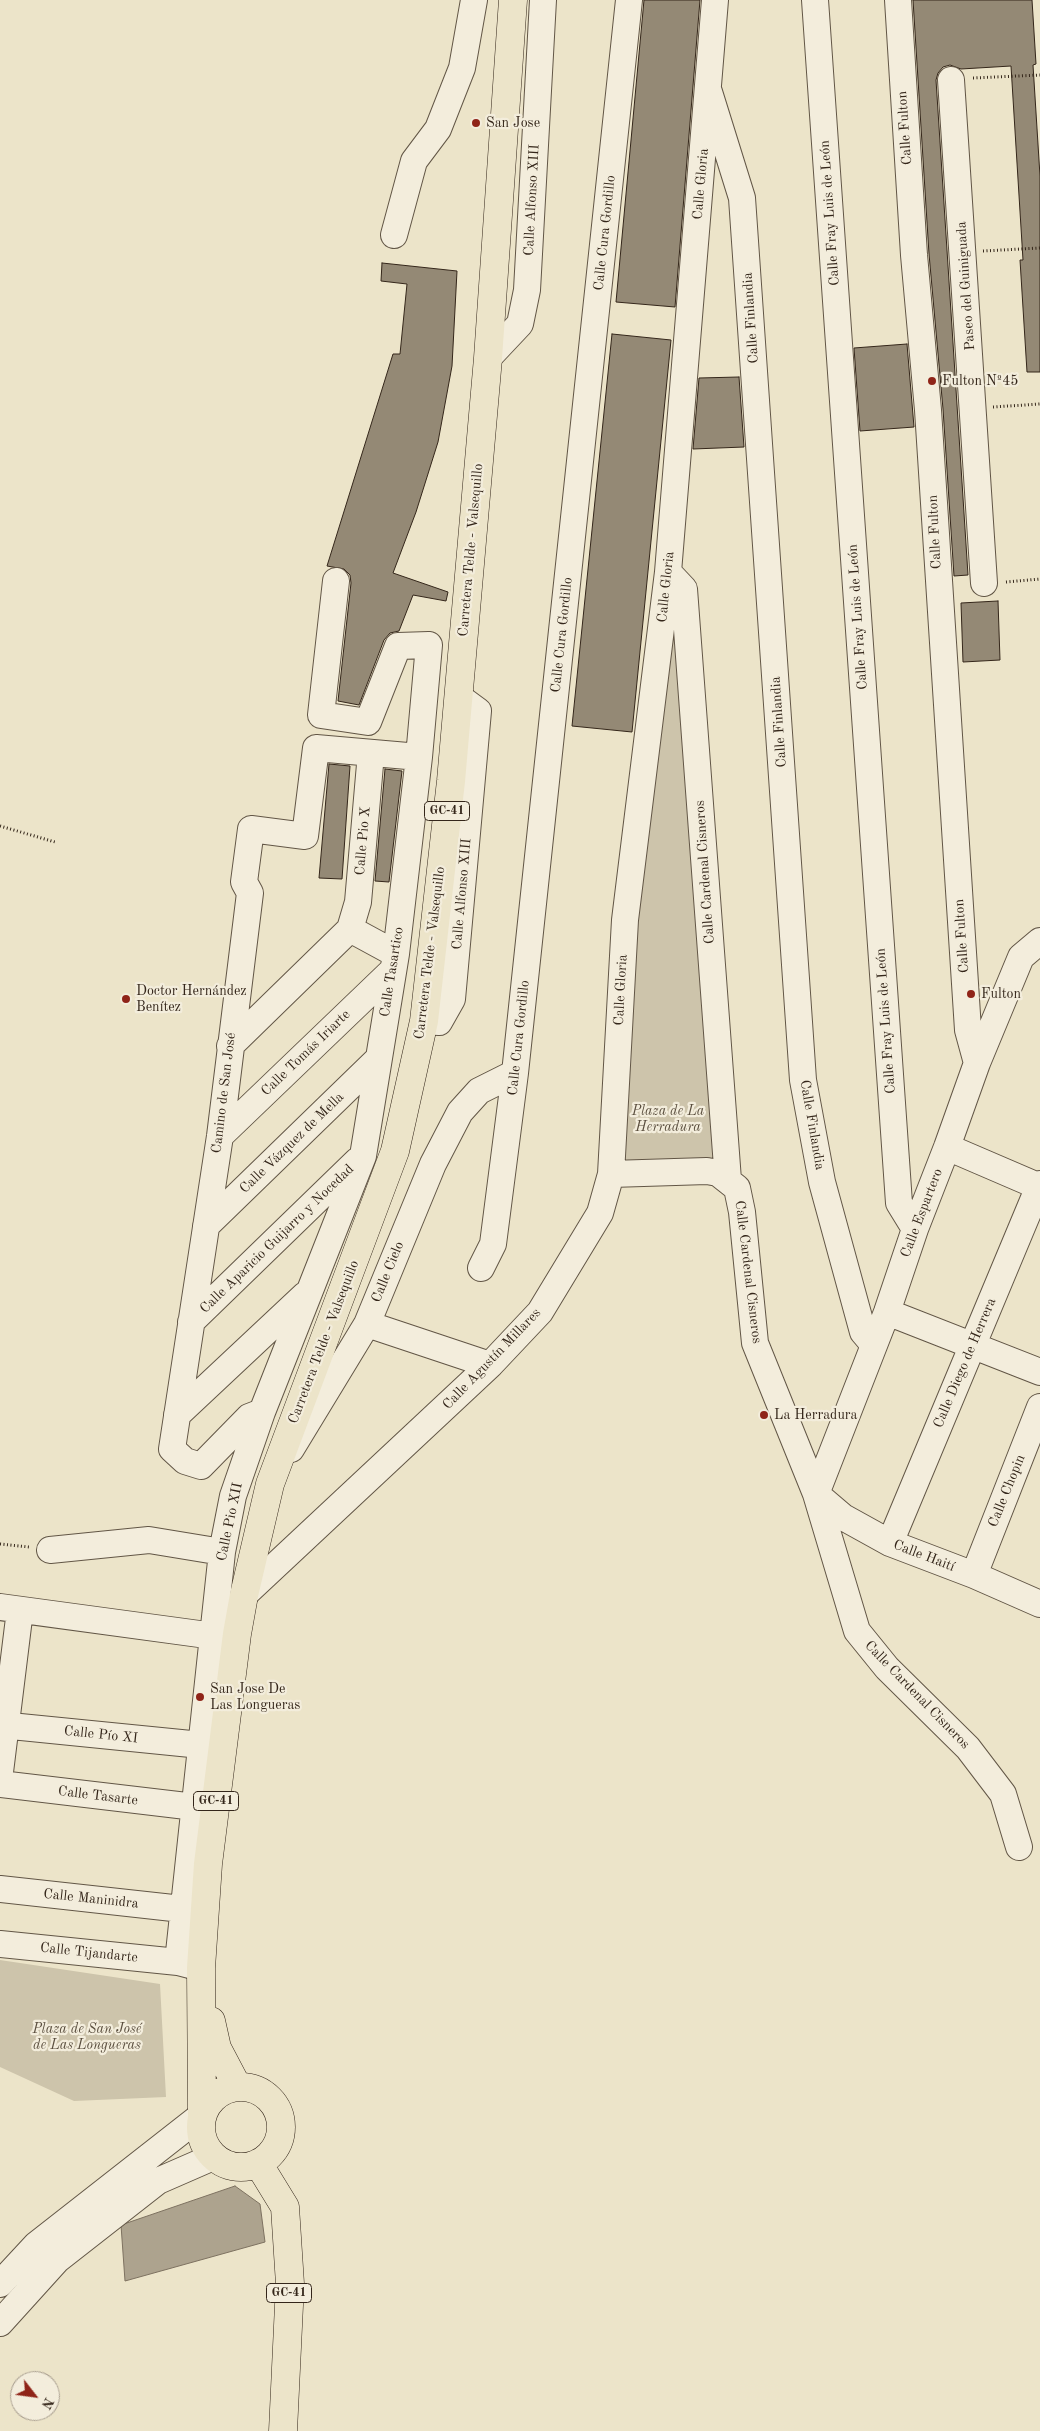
<!DOCTYPE html>
<html>
<head>
<meta charset="utf-8">
<style>
  body { margin:0 }
  #map { position:relative; width:1040px; height:2431px; overflow:hidden; background:#ece4c9; font-family:"Old Standard TT",serif }
  canvas { display:block }
  .north { position:absolute; left:10px; top:2371px; width:50px; height:50px; box-sizing:border-box; background:#f3eddc; border:1px solid #a79d8e; border-radius:50%; rotate:120deg; font-size:14px; font-weight:700; line-height:20px; text-align:center; color:#34261a }
  .north::after { content:''; display:block; margin:auto; width:18px; height:22px; background:#8f2418; clip-path:polygon(50% 0,100% 100%,50% 72%,0 100%) }
</style>
</head>
<body>
<div id="map">
<canvas width="1040" height="2431"></canvas>
<div class="north">N</div>
</div>
<script>
const context = document.querySelector('canvas').getContext('2d');
context.lineJoin = 'round';
function fill(path, color) { context.fillStyle = color; context.fill(path, 'evenodd'); }
const toPath = rows => new Path2D(rows.map(r => 'M' + r).join(''));
function strokePath(path, color, width, dash) { context.strokeStyle = color; context.lineWidth = width; context.lineCap = dash ? 'butt' : 'round'; context.setLineDash(dash || []); context.stroke(path); }
function write(font, color, halo, rows, align = 'center') {
  context.font = font + ' "Old Standard TT",serif'; context.lineWidth = 4.5; context.setLineDash([]); context.textBaseline = 'middle'; context.strokeStyle = halo; context.fillStyle = color; for (const [text, x, y, turn = 0] of rows) {
    context.save(); context.translate(x, y); context.rotate((+turn || 0) * Math.PI / 180); context.textAlign = isNaN(turn) ? turn : align; if (halo) context.strokeText(text, 0, 0); context.fillText(text, 0, 0); context.restore();
  }
}
fill(toPath([
  [671,586,721,1168,618,1169,630,922],
  [0,1960,160,1984,166,2097,74,2101,0,2067]
]), '#cdc4ab');
const water = toPath([
  [235,2186,260,2204,265,2242,125,2281,121,2225,235,2186]
]);
fill(water, '#ada38e');
strokePath(water, '#7d7160', 1);
const building = toPath([
  [644,0,700,0,675,307,616,302,644,0],
  [913,0,1032,0,1036,64,1033,65,1040,176,1040,372,1027,372,1020,260,1023,260,1011,66,961,69,950,65,943,67,938,73,936,80,968,575,954,576,943,409,929,254,913,0],
  [382,263,457,271,452,366,438,442,416,512,393,573,448,592,446,601,413,595,399,631,390,633,384,640,359,705,338,701,351,583,350,575,344,569,327,566,393,354,400,354,407,284,381,281,382,263],
  [612,334,671,340,632,732,572,726,612,334],
  [907,344,914,427,860,431,854,348,907,344],
  [739,377,744,447,693,449,699,378,739,377],
  [998,601,1000,660,963,662,961,603,998,601],
  [329,764,350,766,342,879,319,878,329,764],
  [385,769,402,771,389,882,375,881,385,769]
]);
fill(building, '#948975');
strokePath(building, '#34261a', 1);
const minor = toPath([
  [815,0,899,1203,915,1229],
  [898,0,914,255,928,410,968,1030,977,1063],
  [951,80,984,583],
  [709,92,742,198,803,1080,822,1182,863,1332,874,1345],
  [394,235,414,161,438,129,462,68,474,0],
  [488,358,520,324,527,290,543,0],
  [668,572,684,589,728,1180],
  [350,929,358,902,371,753],
  [424,1021,439,1022,452,999,478,711,459,697],
  [230,1046,350,929,396,954],
  [220,1136,393,970],
  [947,1147,1040,1187],
  [611,1174,625,920,668,572,715,0],
  [206,1226,378,1059],
  [481,1268,493,1244,515,1073,629,0],
  [887,1312,1040,1372],
  [191,1322,357,1161],
  [367,1324,490,1365],
  [262,1412,249,1417,201,1466,185,1461,172,1449,220,1136,250,893,244,882,251,829,305,836,316,748,419,757],
  [177,1415,305,1295],
  [291,1449,367,1324,433,1164,460,1112,479,1091,515,1073],
  [816,1494,887,1312,915,1229,947,1147,977,1063,1021,957,1040,941],
  [816,1494,843,1517,890,1543,974,1575,1040,1604],
  [890,1543,1040,1184],
  [50,1550,149,1540,222,1552],
  [974,1575,1040,1407],
  [244,1595,490,1365,540,1312,600,1213,611,1174,707,1171,718,1173,737,1188,742,1212,755,1343,816,1494,857,1631,887,1668,968,1748,1003,1794,1019,1847],
  [0,1607,214,1636,231,1635],
  [0,1725,201,1745],
  [0,1772,20,1610],
  [0,1784,195,1807],
  [0,1889,182,1909],
  [0,1944,178,1962],
  [201,1968,178,1962,222,1552,233,1496,262,1412,363,1156,396,954,419,757,429,645,398,646,368,722,321,715,336,581],
  [0,2284,36,2245,202,2115],
  [0,2323,57,2260,158,2181,213,2157]
]);
const major = toPath([
  [211,2021,217,2048,237,2086],
  '201 2127a40 40 0 1 1 80 0a40 40 0 1 1-80 0Z',
  [202,2115,201,1968,208,1864,237,1634,244,1595,270,1484,395,1151,424,1021,451,781,488,358,513,0],
  [258,2163,285,2207,290,2284,283,2431]
]);
strokePath(minor, '#625646', 28);
strokePath(major, '#34261a', 29);
strokePath(toPath([
  [973,78,1040,75],
  [983,251,1040,248],
  [993,407,1040,404],
  [1006,582,1040,579],
  [0,826,55,842],
  [0,1544,29,1547]
]), '#34261a', 3, [1, 2.5]);
strokePath(minor, '#f3eddc', 26);
strokePath(major, '#ece4c9', 28);
for (const [x, y, r, color] of [
  [476,123,5,"#8f2418"],
  [932,381,5,"#8f2418"],
  [971,994,5,"#8f2418"],
  [126,999,5,"#8f2418"],
  [764,1415,5,"#8f2418"],
  [200,1697,5,"#8f2418"]
]) { const dot = new Path2D(); dot.arc(x, y, r, 0, 2 * Math.PI); context.fillStyle = color; context.fill(dot); strokePath(dot, '#f3eddc', 2); }
for (const [x, y, w] of [
  [447,811,45],
  [216,1801,45],
  [289,2293,45]
]) { const box = new Path2D(); box.roundRect(x - w / 2, y - 9.5, w, 19, 4); context.fillStyle = '#f3eddc'; context.fill(box); strokePath(box, '#34261a', 1); }
write('bold 12px', '#34261a', null, [
  ["GC-41",447,811],
  ["GC-41",216,1801],
  ["GC-41",289,2293]
]);
write('14px', '#34261a', '#f3eddc', [
  ["San Jose",486,123],
  ["Fulton Nº45",942,381],
  ["Doctor Hernández",136,991],
  ["Benítez",136,1007],
  ["Fulton",981,994],
  ["La Herradura",774,1415],
  ["San Jose De",210,1689],
  ["Las Longueras",210,1705]
], 'left');
write('14px', '#34261a', '#f3eddc', [
  ["Calle Fulton",905,128,-94],
  ["Calle Gloria",701,184,-85],
  ["Calle Alfonso XIII",532,200,-87],
  ["Calle Fray Luis de León",830,213,-94],
  ["Calle Cura Gordillo",605,233,-84],
  ["Paseo del Guiniguada",966,286,-94],
  ["Calle Finlandia",751,318,-94],
  ["Calle Fulton",935,532,-93],
  ["Carretera Telde - Valsequillo",471,550,-85],
  ["Calle Gloria",666,587,-84],
  ["Calle Fray Luis de León",858,617,-94],
  ["Calle Cura Gordillo",562,635,-84],
  ["Calle Finlandia",779,722,-94],
  ["Calle Pio X",363,841,-85],
  ["Calle Cardenal Cisneros",705,872,-94],
  ["Calle Alfonso XIII",462,894,-85],
  ["Calle Fulton",962,936,-94],
  ["Carretera Telde - Valsequillo",430,953,-83],
  ["Calle Tasartico",392,972,-81],
  ["Calle Gloria",621,990,-87],
  ["Calle Fray Luis de León",886,1021,-94],
  ["Calle Cura Gordillo",519,1038,-84],
  ["Calle Tomás Iriarte",306,1053,-44],
  ["Camino de San José",224,1093,-83],
  ["Calle Finlandia",812,1125,80],
  ["Calle Vázquez de Mella",292,1143,-44],
  ["Calle Espartero",922,1213,-69],
  ["Calle Aparicio Guijarro y Nocedad",277,1239,-44],
  ["Calle Cielo",388,1272,-68],
  ["Calle Cardenal Cisneros",748,1272,83],
  ["Carretera Telde - Valsequillo",324,1342,-69],
  ["Calle Agustín Millares",492,1359,-46],
  ["Calle Diego de Herrera",965,1363,-67],
  ["Calle Chopin",1007,1491,-68],
  ["Calle Pio XII",230,1522,-78],
  ["Calle Haití",924,1556,21],
  ["Calle Cardenal Cisneros",917,1695,46],
  ["Calle Pío XI",101,1735,6],
  ["Calle Tasarte",98,1796,7],
  ["Calle Maninidra",91,1899,6],
  ["Calle Tijandarte",89,1953,6]
]);
write('italic 14px', '#5a4e3e', '#f3eddc', [
  ["Plaza de La",668,1111],
  ["Herradura",668,1127],
  ["Plaza de San José",87,2029],
  ["de Las Longueras",87,2045]
]);
</script>
</body>
</html>
